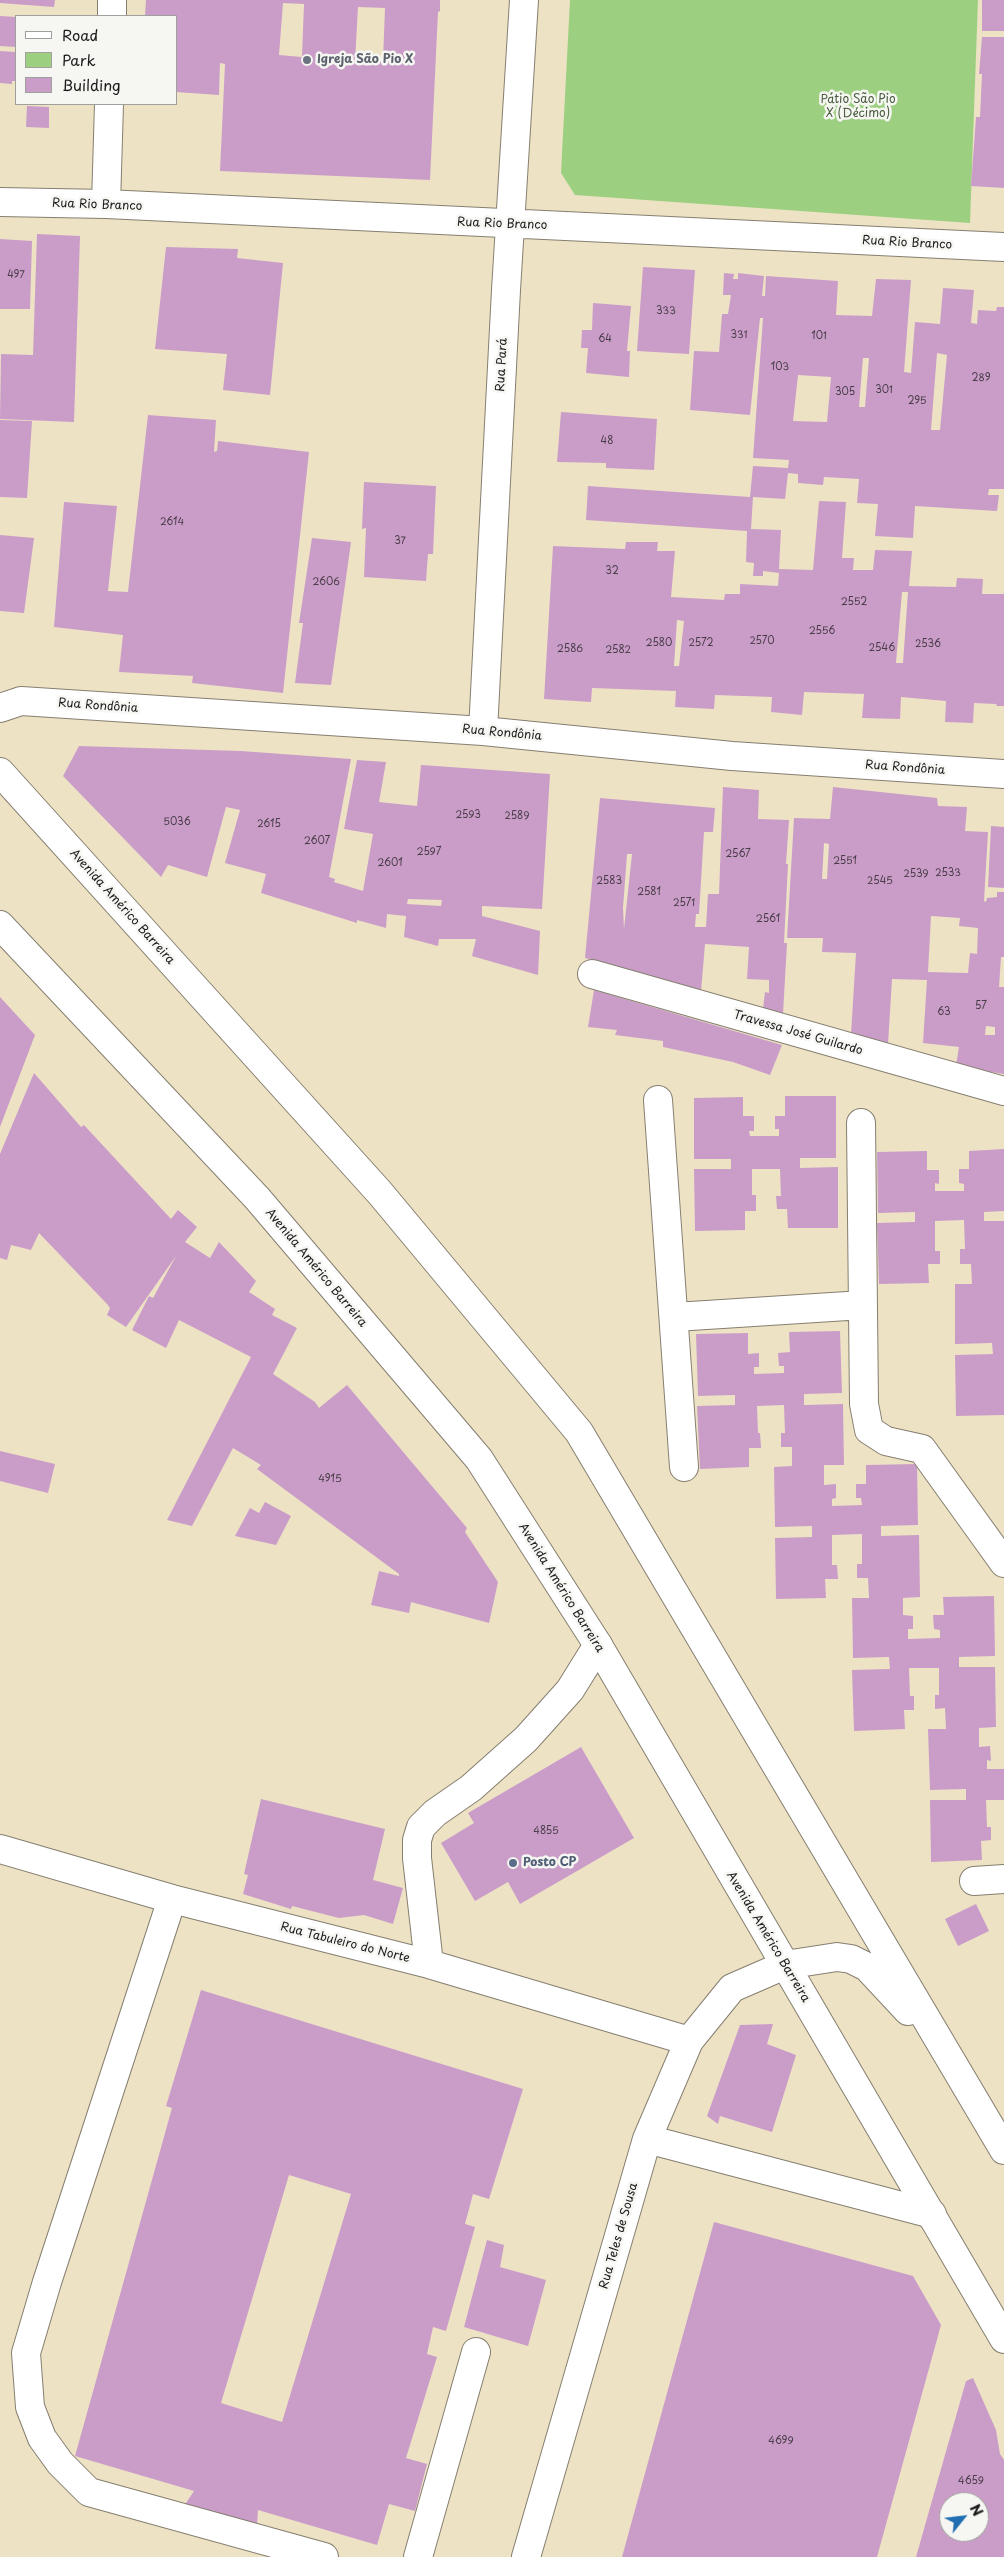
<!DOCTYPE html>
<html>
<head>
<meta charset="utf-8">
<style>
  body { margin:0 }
  #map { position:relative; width:1004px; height:2557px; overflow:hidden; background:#eee2c5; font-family:"Playpen Sans",sans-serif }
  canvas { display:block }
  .legend { position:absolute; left:15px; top:15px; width:162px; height:90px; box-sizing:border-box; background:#f6f6f2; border:1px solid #9f9f9c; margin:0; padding:6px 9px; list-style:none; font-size:15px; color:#1c1c1c }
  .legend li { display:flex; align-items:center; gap:10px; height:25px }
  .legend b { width:25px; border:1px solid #9f9f9c }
  .north { position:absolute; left:939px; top:2492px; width:50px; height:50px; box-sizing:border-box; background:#f6f6f2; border:1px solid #9f9f9c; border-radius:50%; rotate:61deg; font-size:14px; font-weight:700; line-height:20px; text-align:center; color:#1c1c1c }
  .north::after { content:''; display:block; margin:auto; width:18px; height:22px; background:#1f6fb2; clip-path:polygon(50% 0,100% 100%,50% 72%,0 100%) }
</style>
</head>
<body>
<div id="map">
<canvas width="1004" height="2557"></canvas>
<ul class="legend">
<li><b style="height:6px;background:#fff"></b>Road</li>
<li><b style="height:14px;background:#9cd080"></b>Park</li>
<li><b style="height:14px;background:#ca9dc9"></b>Building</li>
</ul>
<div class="north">N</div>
</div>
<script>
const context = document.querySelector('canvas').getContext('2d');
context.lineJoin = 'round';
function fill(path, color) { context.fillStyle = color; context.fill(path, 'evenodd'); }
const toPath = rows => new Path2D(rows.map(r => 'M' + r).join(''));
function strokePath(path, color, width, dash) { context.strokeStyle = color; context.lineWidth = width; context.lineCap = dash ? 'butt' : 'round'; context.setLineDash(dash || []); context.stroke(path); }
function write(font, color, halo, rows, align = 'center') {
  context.font = font + ' "Playpen Sans",sans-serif'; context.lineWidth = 5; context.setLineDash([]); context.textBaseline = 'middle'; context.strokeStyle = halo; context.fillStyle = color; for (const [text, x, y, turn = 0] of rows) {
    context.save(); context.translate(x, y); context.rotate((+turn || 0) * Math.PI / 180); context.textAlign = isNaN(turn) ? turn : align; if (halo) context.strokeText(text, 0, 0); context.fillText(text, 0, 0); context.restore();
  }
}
fill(toPath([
  [570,0,978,0,970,223,575,195,561,173]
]), '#9cd080');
fill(toPath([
  [0,0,55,0,54,7,0,3],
  [146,0,440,0,440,11,438,12,430,180,220,171,225,64,220,63,219,95,176,92,176,16,145,16],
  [283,3,304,4,302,57,279,55],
  [358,7,385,8,383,61,355,61],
  [982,0,1004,0,1004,31,982,31],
  [0,16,16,17,16,47,0,46],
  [982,37,1004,37,1004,188,971,186,976,117,980,117,982,74,979,74],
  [0,51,16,52,16,81,12,81,12,84,0,83],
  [27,106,49,107,49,128,26,127],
  [37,234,80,236,74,422,0,419,1,354,33,355],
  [0,239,32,241,30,309,0,309],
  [166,247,238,249,237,258,283,263,270,395,223,390,227,354,155,349],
  [643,267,695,270,689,354,637,351],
  [724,273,734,274,733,279,738,279,738,273,764,276,762,296,765,296,766,276,838,281,836,315,872,316,876,279,911,280,904,372,911,373,915,322,940,324,943,288,974,290,971,323,977,324,978,310,996,311,997,307,1004,307,1004,489,989,489,988,495,999,495,997,511,915,506,913,538,875,536,878,504,857,503,859,479,824,477,823,485,798,483,798,474,788,473,785,499,753,497,751,529,781,530,779,569,813,570,819,501,846,502,842,558,854,558,853,570,873,570,875,550,912,551,909,586,956,587,957,578,983,579,982,594,1004,594,1004,706,997,706,996,704,974,703,973,723,945,722,946,701,901,697,900,719,862,718,864,694,804,692,802,715,771,712,772,697,715,695,714,709,675,707,676,691,592,688,591,702,544,699,553,546,625,549,626,542,658,542,657,551,675,551,671,597,724,600,725,594,740,594,740,584,778,586,779,573,763,571,763,576,753,576,754,563,746,562,747,531,586,520,588,486,750,497,753,466,788,468,789,460,753,458,763,318,760,318,750,415,690,410,694,351,719,352,722,314,728,314,731,295,723,295],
  [937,353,947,355,940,430,931,430],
  [863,358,869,358,865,407,859,407],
  [798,375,831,377,827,422,793,421],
  [902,592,908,592,903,663,896,663],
  [677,620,684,621,679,666,674,666],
  [593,303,631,306,627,351,630,351,629,377,586,373,588,348,581,348,582,330,592,330],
  [561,412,657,419,654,470,606,468,606,463,557,462],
  [148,415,216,420,214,452,217,451,218,441,309,452,283,693,192,683,193,676,119,672,123,635,54,627,64,502,117,506,108,591,128,592],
  [0,420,32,421,27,498,0,497],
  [364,482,436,486,433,554,428,554,426,581,364,577,366,528,362,529],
  [0,535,34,538,24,613,0,611],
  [312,538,351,542,331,685,295,683,303,623,299,623],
  [79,746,241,751,351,759,329,877,335,879,334,882,363,891,373,834,344,829,357,760,386,762,379,802,417,806,421,765,550,774,542,909,482,906,482,916,540,931,538,975,472,956,476,939,439,939,438,946,404,937,406,916,387,914,386,928,357,920,357,923,261,893,266,874,225,863,240,810,226,807,207,877,168,865,161,877,63,776],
  [408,899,442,900,441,906,407,904],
  [723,787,759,790,758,819,789,820,786,864,788,864,784,943,787,943,783,1014,763,1009,765,992,769,993,769,980,747,979,749,947,705,944,701,991,585,958,600,798,715,808,713,832,704,832,699,914,696,914,695,927,706,927,708,894,719,894],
  [627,854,632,854,624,929,623,908],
  [833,787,937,798,938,806,967,807,965,831,988,832,984,901,986,902,987,898,997,897,997,892,1004,892,1004,957,1001,957,999,987,1004,987,1004,1074,991,1072,991,1075,956,1065,959,1047,923,1043,927,980,892,979,888,1044,851,1034,856,953,822,952,823,938,787,938,794,818,830,819],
  [824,843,829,844,827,879,822,879],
  [931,916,960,918,959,926,978,928,977,954,970,953,968,973,928,972],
  [986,1026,995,1027,995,1035,985,1035],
  [991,826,1004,827,1004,888,988,887],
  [594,990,782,1045,770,1075,733,1062,663,1047,663,1041,615,1035,617,1030,588,1027],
  [0,997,35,1035,0,1127],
  [34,1073,81,1127,84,1125,171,1219,178,1210,197,1227,185,1242,210,1258,219,1242,256,1281,249,1292,275,1309,272,1315,297,1328,273,1374,315,1402,319,1408,347,1385,436,1491,467,1528,465,1532,498,1582,489,1623,411,1602,409,1613,371,1605,379,1571,399,1576,399,1574,257,1469,261,1465,233,1448,192,1526,167,1520,251,1357,179,1320,166,1348,132,1330,149,1296,153,1298,176,1256,126,1327,107,1315,110,1308,107,1304,39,1233,31,1250,11,1245,7,1260,0,1258,0,1154],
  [785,1096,836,1096,836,1158,800,1158,800,1168,838,1167,838,1228,788,1228,787,1209,777,1209,776,1196,781,1196,780,1169,752,1169,752,1195,756,1195,756,1211,745,1211,745,1230,695,1231,694,1169,731,1169,731,1159,694,1159,694,1098,743,1097,743,1116,754,1116,754,1131,749,1131,750,1136,779,1136,779,1129,775,1129,775,1116,785,1116],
  [1004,1149,1004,1211,984,1212,984,1221,1004,1221,1004,1415,956,1416,955,1355,993,1354,992,1343,955,1344,955,1284,972,1284,971,1264,960,1264,960,1249,965,1249,964,1220,935,1221,935,1251,940,1251,940,1264,928,1264,929,1283,879,1284,877,1223,915,1222,915,1212,878,1213,877,1152,927,1151,927,1170,939,1170,939,1184,935,1183,935,1191,964,1191,964,1184,959,1183,959,1169,969,1169,969,1151],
  [840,1331,842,1393,804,1394,804,1405,843,1404,844,1465,824,1465,824,1485,836,1484,836,1498,832,1499,832,1506,862,1505,861,1498,856,1498,856,1484,866,1484,866,1465,917,1464,918,1525,881,1526,881,1536,919,1535,920,1597,903,1598,903,1615,913,1616,913,1629,908,1629,908,1639,940,1638,940,1630,934,1629,933,1615,944,1615,943,1597,994,1596,995,1656,959,1657,959,1667,995,1667,996,1727,979,1728,979,1747,990,1746,991,1761,987,1760,987,1769,1004,1769,1004,1800,986,1800,987,1827,991,1827,991,1840,981,1841,982,1860,931,1862,930,1800,966,1800,966,1789,930,1790,928,1729,946,1729,945,1708,935,1709,935,1695,939,1695,939,1668,909,1668,910,1696,914,1696,914,1710,904,1710,905,1729,854,1731,852,1670,890,1669,889,1657,853,1658,852,1598,869,1598,868,1578,857,1578,857,1564,862,1564,862,1534,832,1535,832,1565,837,1565,838,1579,825,1579,826,1598,776,1599,775,1538,812,1537,812,1526,775,1527,774,1467,792,1466,792,1447,781,1447,781,1433,785,1433,784,1405,757,1406,758,1433,760,1433,761,1448,749,1448,749,1467,700,1469,697,1406,735,1405,735,1395,698,1396,696,1334,748,1333,748,1354,759,1353,759,1367,754,1367,754,1374,784,1373,784,1366,779,1366,778,1353,790,1352,789,1332],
  [0,1451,55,1464,48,1493,0,1481],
  [265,1502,291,1516,276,1545,235,1536,250,1508,259,1513],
  [581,1747,634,1838,520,1904,508,1882,475,1901,441,1843,474,1823,468,1813],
  [261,1799,385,1829,373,1880,403,1888,393,1924,364,1915,339,1918,292,1906,291,1909,243,1894,248,1875,244,1874],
  [976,1904,989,1931,958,1946,945,1919],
  [201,1990,523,2089,489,2199,473,2194,465,2224,475,2227,446,2331,433,2327,427,2354,437,2357,406,2458,427,2464,415,2511,389,2504,377,2545,258,2510,257,2526,184,2506,194,2491,75,2456,172,2108,166,2106],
  [289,2175,351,2194,282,2422,221,2403],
  [773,2024,767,2044,796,2055,772,2132,720,2116,718,2124,707,2116,740,2025],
  [714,2222,913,2276,941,2325,877,2557,622,2557],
  [487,2240,504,2245,500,2267,546,2280,528,2346,464,2327],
  [973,2378,996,2430,1000,2454,1004,2460,1004,2557,916,2557,966,2381],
  [949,2502,979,2502,979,2532,949,2532]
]), '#ca9dc9');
const minor = toPath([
  [112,16,112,0],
  [0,202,106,204,1004,247],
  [106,204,109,104],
  [0,708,21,701,483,731,732,756,1004,774],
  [483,731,506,290,524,0],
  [592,974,1004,1091],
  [658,1100,684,1467],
  [861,1123,864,1404,869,1430,886,1441,922,1449,1004,1563],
  [675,1317,863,1305],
  [0,1849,172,1899,429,1964,689,2041],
  [974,1881,1004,1879],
  [172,1899,47,2282,26,2353,30,2407,42,2438,60,2463,89,2492,324,2557],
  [429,1964,417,1858,417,1840,421,1827,435,1813,471,1788,526,1739,570,1690,598,1645],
  [647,2139,932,2214],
  [418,2557,476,2352],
  [526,2557,647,2139,689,2041,732,1988,785,1965]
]);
const major = toPath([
  [0,772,380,1193,579,1432,1004,2150],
  [0,925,257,1198,479,1459,598,1645,1004,2339],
  [785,1965,837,1957,851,1959,867,1967,908,2011]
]);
strokePath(minor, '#857f70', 30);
strokePath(major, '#857f70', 30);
strokePath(minor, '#fff', 28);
strokePath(major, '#fff', 28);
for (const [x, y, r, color] of [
  [307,60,5,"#6b7280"],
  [513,1863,5,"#5c6f8a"]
]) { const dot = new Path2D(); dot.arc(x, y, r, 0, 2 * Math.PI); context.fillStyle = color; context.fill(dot); strokePath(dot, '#f6f6f2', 2); }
write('10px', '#483c47', null, [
  ["497",16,275],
  ["333",666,311],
  ["331",739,335],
  ["101",819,336],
  ["64",605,339],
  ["103",780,367],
  ["289",981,378],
  ["301",884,390],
  ["305",845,392],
  ["295",917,401],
  ["48",607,441],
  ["2614",172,522],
  ["37",400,541],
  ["32",612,571],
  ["2606",326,582],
  ["2552",854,602],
  ["2556",822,631],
  ["2570",762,641],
  ["2580",659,643],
  ["2572",701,643],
  ["2536",928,644],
  ["2546",882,648],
  ["2586",570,649],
  ["2582",618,650],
  ["2593",468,815],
  ["2589",517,816],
  ["5036",177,822],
  ["2615",269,824],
  ["2607",317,841],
  ["2597",429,852],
  ["2567",738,854],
  ["2551",845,861],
  ["2601",390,863],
  ["2533",948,873],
  ["2539",916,874],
  ["2583",609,881],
  ["2545",880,881],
  ["2581",649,892],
  ["2571",684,903],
  ["2561",768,919],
  ["57",981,1006],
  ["63",944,1012],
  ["4915",330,1479],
  ["4855",546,1831],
  ["4699",781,2441],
  ["4659",971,2481]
]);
write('bold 12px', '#5b616d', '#f6f6f2', [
  ["Igreja São Pio X",317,60]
], 'left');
write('12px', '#495b3f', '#f6f6f2', [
  ["Pátio São Pio",858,100],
  ["X (Décimo)",858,114]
]);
write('12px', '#1c1c1c', '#f6f6f2', [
  ["Rua Rio Branco",97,205,2],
  ["Rua Rio Branco",502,224,2],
  ["Rua Rio Branco",907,243,3],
  ["Rua Pará",502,365,-87],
  ["Rua Rondônia",98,706,4],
  ["Rua Rondônia",502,733,5],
  ["Rua Rondônia",905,768,4],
  ["Avenida Américo Barreira",122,907,48],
  ["Travessa José Guilardo",798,1033,16],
  ["Avenida Américo Barreira",316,1268,50],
  ["Avenida Américo Barreira",561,1588,58],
  ["Avenida Américo Barreira",768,1937,59],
  ["Rua Tabuleiro do Norte",345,1943,14],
  ["Rua Teles de Sousa",619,2236,-74]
]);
write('bold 12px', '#4e5e75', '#f6f6f2', [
  ["Posto CP",523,1863]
], 'left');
</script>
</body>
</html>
